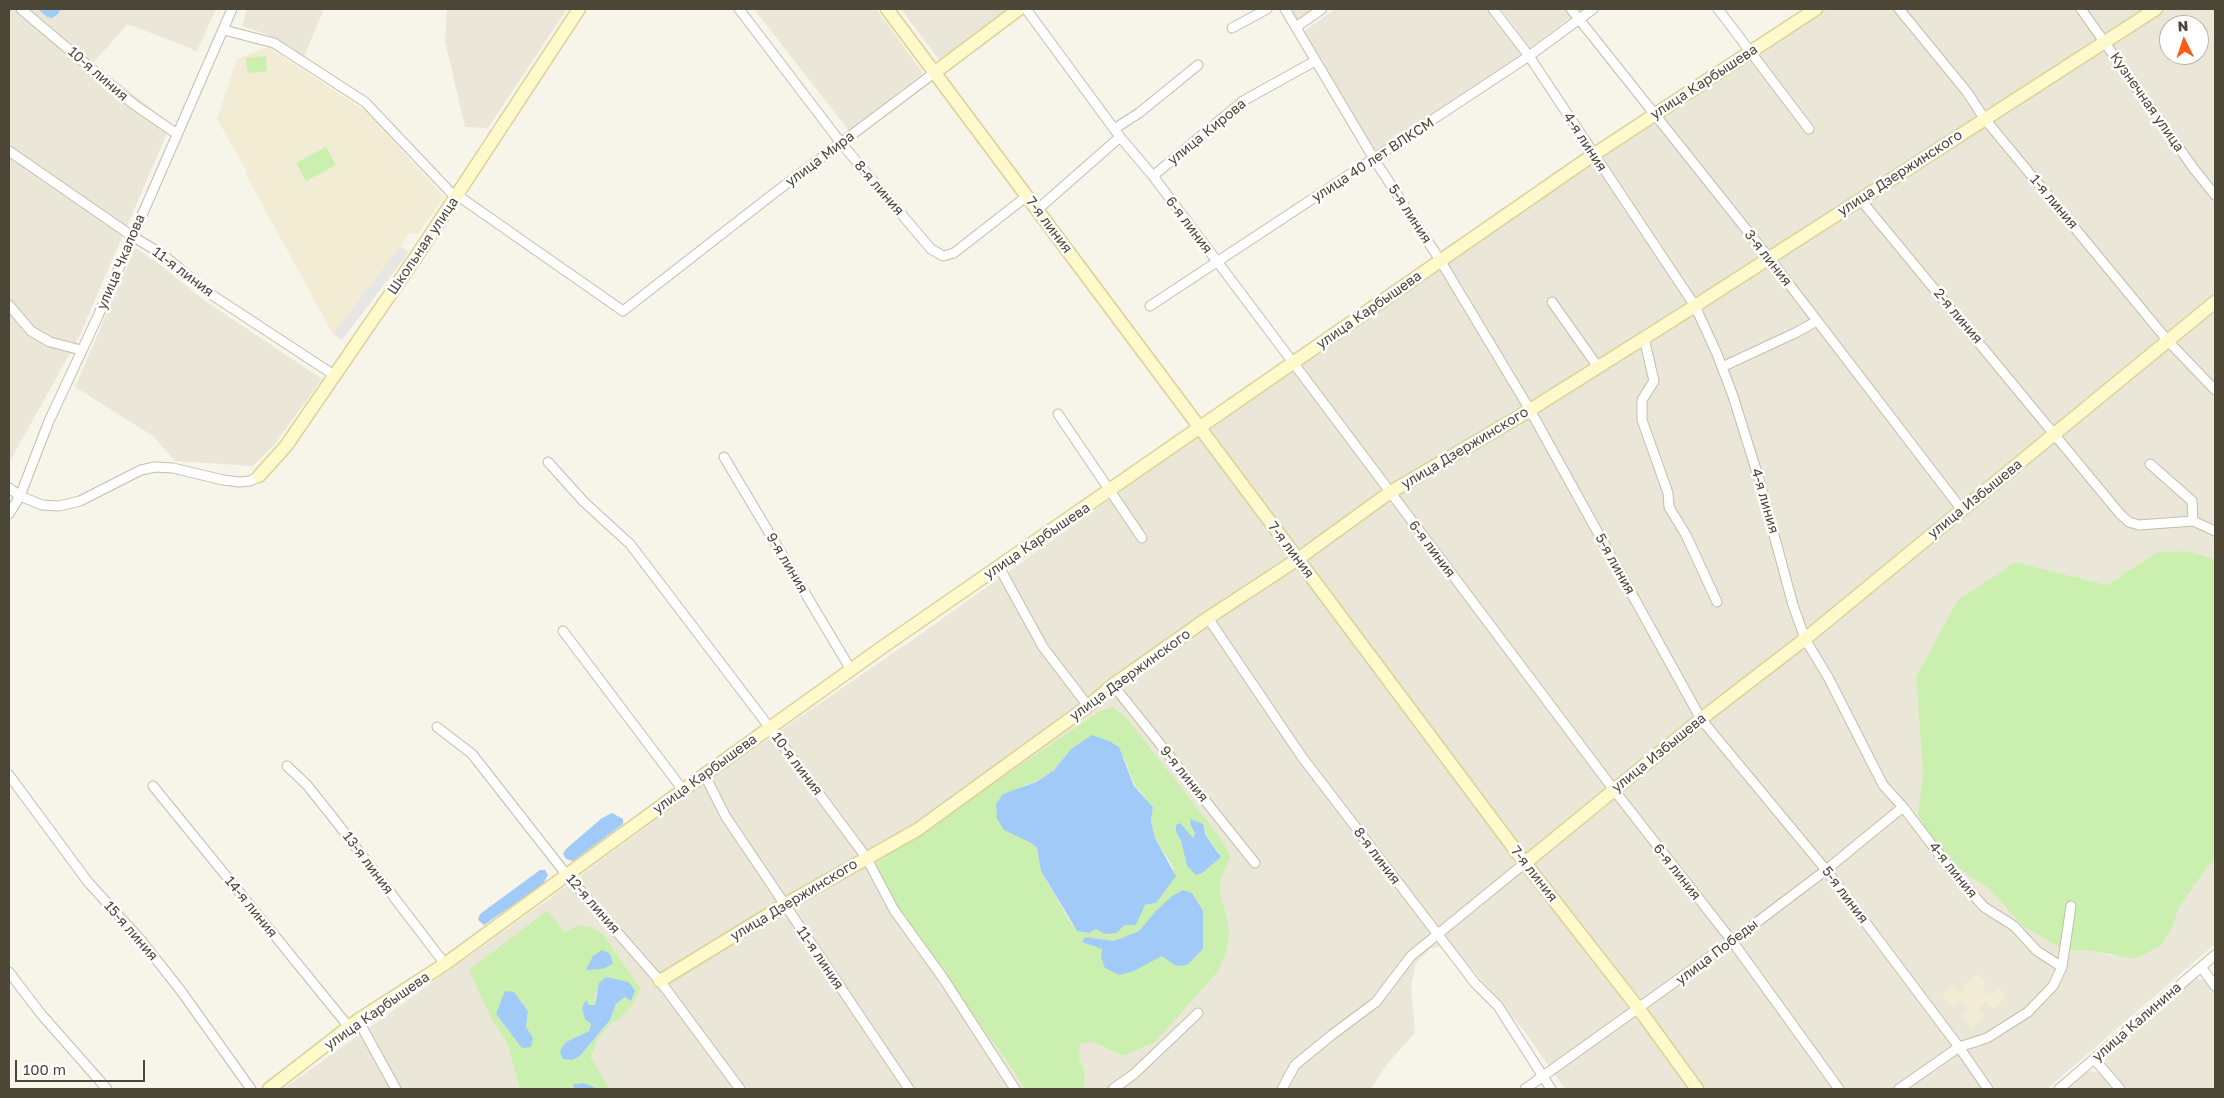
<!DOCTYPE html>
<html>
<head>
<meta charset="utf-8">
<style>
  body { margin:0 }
  #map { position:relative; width:2224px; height:1098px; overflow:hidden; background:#f7f4ea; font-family:"Golos Text",sans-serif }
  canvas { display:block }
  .frame { position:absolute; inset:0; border:10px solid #4c4637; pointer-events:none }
  .north { position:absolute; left:2159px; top:15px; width:50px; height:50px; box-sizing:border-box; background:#fff; border:1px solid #b7b5af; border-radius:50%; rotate:356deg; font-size:14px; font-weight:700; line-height:20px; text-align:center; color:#4c4637 }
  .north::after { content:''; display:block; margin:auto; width:18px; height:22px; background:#ff5919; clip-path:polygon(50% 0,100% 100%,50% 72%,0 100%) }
  .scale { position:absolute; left:15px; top:1060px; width:130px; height:22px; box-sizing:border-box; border:2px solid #4c4637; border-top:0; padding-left:6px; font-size:15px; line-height:18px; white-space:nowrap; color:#4c4637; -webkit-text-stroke:4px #fff; paint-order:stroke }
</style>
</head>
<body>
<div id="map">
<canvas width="2224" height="1098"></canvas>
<div class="frame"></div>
<div class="north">N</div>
<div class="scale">100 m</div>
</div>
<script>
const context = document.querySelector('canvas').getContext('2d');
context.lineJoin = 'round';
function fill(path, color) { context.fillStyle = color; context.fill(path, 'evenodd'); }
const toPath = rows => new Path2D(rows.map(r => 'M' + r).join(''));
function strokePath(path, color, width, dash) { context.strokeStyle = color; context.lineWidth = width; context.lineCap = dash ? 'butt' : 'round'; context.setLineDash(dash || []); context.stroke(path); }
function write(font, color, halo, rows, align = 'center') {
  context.font = font + ' "Golos Text",sans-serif'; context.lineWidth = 5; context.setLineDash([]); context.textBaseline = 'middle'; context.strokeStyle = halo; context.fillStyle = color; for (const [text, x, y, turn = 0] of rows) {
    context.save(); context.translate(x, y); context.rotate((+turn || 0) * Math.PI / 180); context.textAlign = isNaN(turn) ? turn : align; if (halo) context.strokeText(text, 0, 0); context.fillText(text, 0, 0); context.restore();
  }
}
fill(toPath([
  [9,9,216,9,197,51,128,24,93,63,171,124,79,337,9,463],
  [247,9,324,9,304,56,271,36,242,26],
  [447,9,567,9,488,128,465,127,445,41],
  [754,9,876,9,923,73,849,131],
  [901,9,1011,9,940,61],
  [1288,9,1316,9,1297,22],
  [1335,9,1488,9,1522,54,1375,151,1303,32],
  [1501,9,1565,9,1571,17,1530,48],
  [1826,9,2215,9,2215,559,2187,551,2157,552,2107,585,2016,562,1916,677,1923,773,1918,814,1971,878,1987,887,2023,926,2064,950,2093,951,2113,956,2173,926,2179,908,2205,870,2215,860,2215,944,2047,1089,1565,1089,1525,1032,1496,997,1457,952,1441,946,1430,949,1416,963,1411,988,1415,1033,1387,1064,1371,1089,1082,1089,1084,1086,1085,1072,1079,1059,1079,1044,1093,1042,1122,1056,1228,921,1220,894,1221,878,1231,856,1217,833,1126,717,1113,707,1100,711,876,863,1025,1089,610,1089,591,1059,598,1038,613,1022,619,1019,632,1004,641,989,603,934,491,1018,507,1043,520,1089,283,1089,549,899,713,777,928,629,1209,428,1521,212],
  [2169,25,2199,25,2199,55,2169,55],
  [135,248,158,263,204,300,322,379,275,444,253,466,175,461,153,436,75,387],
  [2197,978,2208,982,2215,992,2215,1089,2123,1089,2104,1066,2106,1055,2190,981],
  [2092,1071,2100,1073,2115,1089,2065,1089,2085,1072]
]), '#ebe7d8');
fill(toPath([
  [268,47,366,111,444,197,418,234,410,233,333,334,246,175,247,172,217,119,237,59],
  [1977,973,1986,983,1982,987,1989,995,1999,987,2007,997,1994,1009,1986,1002,1979,1008,1986,1016,1972,1028,1961,1016,1968,1009,1961,1001,1954,1007,1942,994,1952,985,1961,994,1966,989,1963,985]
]), '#f1ecd3');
fill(toPath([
  [266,56,267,71,248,73,246,58],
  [326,147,336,165,306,181,296,163],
  [2187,551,2215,559,2215,860,2205,870,2179,908,2173,926,2161,945,2136,959,2093,951,2064,950,2023,926,1987,887,1971,878,1956,865,1927,832,1918,814,1923,773,1916,677,1958,600,2016,562,2107,585,2157,552],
  [1113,707,1126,717,1217,833,1231,856,1221,878,1220,894,1228,921,1229,936,1225,955,1218,971,1155,1042,1122,1056,1093,1042,1080,1044,1079,1059,1085,1072,1084,1086,1082,1089,1025,1089,1002,1054,894,908,876,863,1100,711],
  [1071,749,1124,758,1135,786,1153,807,1151,822,1155,838,1174,869,1156,903,1145,905,1125,925,1096,929,1089,933,1077,931,1069,920,1041,871,1037,848,1031,843,1023,786,1035,782,1054,770],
  [1191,826,1205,828,1206,836,1219,853,1187,866,1181,841,1178,836,1181,827,1193,838,1195,833],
  [1155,912,1176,966,1162,955,1134,971,1101,957,1102,949,1083,942,1085,937,1114,941,1139,931],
  [547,911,565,932,579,925,590,927,603,934,641,989,632,1005,619,1019,613,1022,598,1038,591,1058,610,1089,600,1089,583,1083,574,1084,575,1089,520,1089,507,1043,491,1018,469,970],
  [613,980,629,982,631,1001,625,997,616,1004,610,1020,580,1056,566,1042,589,1031,591,1024,586,1001,589,1005,595,1005,596,993],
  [514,992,528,1011,523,1048,496,1014]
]), '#caefaf');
fill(toPath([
  [400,246,409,252,342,340,333,334]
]), '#e8e6e2');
fill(toPath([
  [38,9,61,9,57,15,52,18,47,17],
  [1092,735,1109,741,1119,747,1134,786,1153,807,1151,822,1155,838,1176,876,1156,903,1145,905,1136,925,1125,925,1116,933,1105,934,1096,929,1089,933,1077,931,1041,871,1037,848,1031,843,1004,830,997,819,996,804,1003,794,1036,782,1054,770,1071,749],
  [612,813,623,819,623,824,573,861,566,859,563,854,566,849,602,818],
  [1190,819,1203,824,1206,836,1221,857,1202,873,1196,875,1187,866,1181,841,1176,831,1176,825,1180,823,1193,838,1195,833,1191,826],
  [540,870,545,870,548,875,543,884,484,925,478,920,480,914],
  [1183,890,1192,893,1203,911,1203,949,1187,965,1176,966,1162,956,1134,971,1119,975,1105,968,1101,957,1102,949,1082,942,1085,937,1114,941,1139,931,1155,912,1172,896],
  [602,950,610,954,613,964,602,969,586,970,593,956],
  [606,977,629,982,635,991,631,1001,625,997,616,1004,610,1020,580,1056,572,1060,563,1059,560,1051,566,1042,589,1031,591,1024,585,1019,582,1008,586,1000,589,1005,595,1005,599,983],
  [505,991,514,992,528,1011,526,1027,533,1038,531,1047,522,1048,496,1014],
  [584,1083,599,1089,600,1089,575,1089,573,1084]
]), '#a1caf9');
const street = toPath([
  [21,9,132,103,177,134],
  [739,9,841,143,931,249,943,256,954,253,1027,196],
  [1026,9,1120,137,1153,176,1614,790,1732,941,1839,1089],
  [1285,9,1374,159,1440,260,1530,410,1701,719,1826,870,1959,1047,1988,1089],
  [1493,9,1529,56,1695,306,1717,354,1733,396,1758,476,1793,605,1805,639,1828,677,1883,785,1903,807,1952,871,1984,907,2014,926,2037,951,2062,967],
  [1571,9,1769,258,1962,510],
  [1718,9,1809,129],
  [1899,9,1967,92,1984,118,2168,341,2215,390],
  [2081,9,2194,169,2215,195],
  [1296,27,1322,9],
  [1232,28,1267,9],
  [224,30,274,43,365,102,456,198],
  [1114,129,1139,113,1198,65],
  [9,151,132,236,162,254,209,293,334,375],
  [1153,176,1243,101,1315,61],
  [457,195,623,311,773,194,934,73],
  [1860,199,2120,514,2129,522,2139,525,2193,521],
  [1038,209,1120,137],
  [1552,302,1598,367],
  [9,305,31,331,50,342,81,350],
  [1150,306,1529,56,1593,9],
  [1644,338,1654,381,1642,400,1642,420,1668,493,1669,507,1686,535,1717,602],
  [1722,367,1795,333,1817,321],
  [1058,414,1142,538],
  [724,457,851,670],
  [548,462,584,502,630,544,770,728,866,857,894,910,943,978,1015,1089],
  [2150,464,2192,501,2193,521,2215,531],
  [9,488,20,496,42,505,59,506,80,501,141,470,155,467,173,468,223,480,239,482,250,481,259,476],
  [9,514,20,496,49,421,98,316,232,9],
  [999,567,1043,647,1088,706],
  [1208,618,1302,757,1475,983,1498,1006,1551,1089],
  [563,631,683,790],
  [1113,685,1255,863],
  [437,727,472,754,566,874,660,981,740,1089],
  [287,766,307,785,338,824,445,964],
  [704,774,726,817,909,1089],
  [9,775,88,882,140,939,181,991,251,1089],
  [153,786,349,1027],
  [2201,967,2215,986],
  [9,972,41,1014,107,1089],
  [358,1020,396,1089],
  [2095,1060,2120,1089],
  [1113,1089,1134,1074,1198,1013],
  [1282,1089,1295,1065,1333,1034,1376,1002,1411,956,1525,863],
  [1525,1089,1732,941,1826,870,1903,807],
  [1899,1089,1959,1047,1987,1038,2028,1012,2053,986,2062,967,2071,906],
  [2059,1089,2215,955]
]);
const secondary = toPath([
  [887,9,1525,863,1639,1009,1697,1089],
  [934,73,1019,9],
  [259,476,286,446,420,251,579,9],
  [1525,863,1701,719,1805,639,2215,302],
  [660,981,784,905,917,830,1088,706,1113,685,1208,618,1298,559,1389,493,1530,410,1695,306,2156,9],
  [269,1089,358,1020,445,964,683,790,884,646,1593,155,1816,9]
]);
strokePath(street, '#c3beab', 11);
strokePath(secondary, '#dbd295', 15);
strokePath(street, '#fff', 9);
strokePath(secondary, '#fff9cc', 12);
write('14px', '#4c4637', '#fff', [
  ["10-я линия",98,74,41],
  ["улица Карбышева",1704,82,-33],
  ["Кузнечная улица",2147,102,55],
  ["улица Кирова",1207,132,-39],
  ["4-я линия",1585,142,57],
  ["улица Мира",820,159,-37],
  ["улица 40 лет ВЛКСМ",1373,160,-33],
  ["улица Дзержинского",1900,173,-33],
  ["8-я линия",879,188,49],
  ["1-я линия",2054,202,50],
  ["5-я линия",1410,214,57],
  ["7-я линия",1049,225,53],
  ["6-я линия",1189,225,53],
  ["Школьная улица",423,246,-56],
  ["3-я линия",1768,258,52],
  ["улица Чкалова",121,262,-67],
  ["11-я линия",183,272,37],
  ["улица Карбышева",1369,310,-35],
  ["2-я линия",1958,316,50],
  ["улица Дзержинского",1465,448,-31],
  ["улица Избышева",1975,499,-39],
  ["4-я линия",1765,501,74],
  ["улица Карбышева",1037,541,-34],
  ["6-я линия",1432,549,53],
  ["7-я линия",1291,550,53],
  ["9-я линия",787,563,59],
  ["5-я линия",1615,564,61],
  ["улица Дзержинского",1130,675,-36],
  ["улица Избышева",1659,753,-39],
  ["10-я линия",797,764,53],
  ["улица Карбышева",705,774,-36],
  ["9-я линия",1184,774,51],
  ["8-я линия",1377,856,53],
  ["13-я линия",368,863,53],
  ["4-я линия",1953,870,51],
  ["6-я линия",1677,872,52],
  ["7-я линия",1534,874,52],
  ["5-я линия",1845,895,53],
  ["улица Дзержинского",794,900,-31],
  ["12-я линия",593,904,49],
  ["14-я линия",251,907,51],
  ["15-я линия",131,931,49],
  ["улица Победы",1717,952,-37],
  ["11-я линия",820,958,56],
  ["улица Карбышева",377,1011,-35],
  ["улица Калинина",2137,1022,-41]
]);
</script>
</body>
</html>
